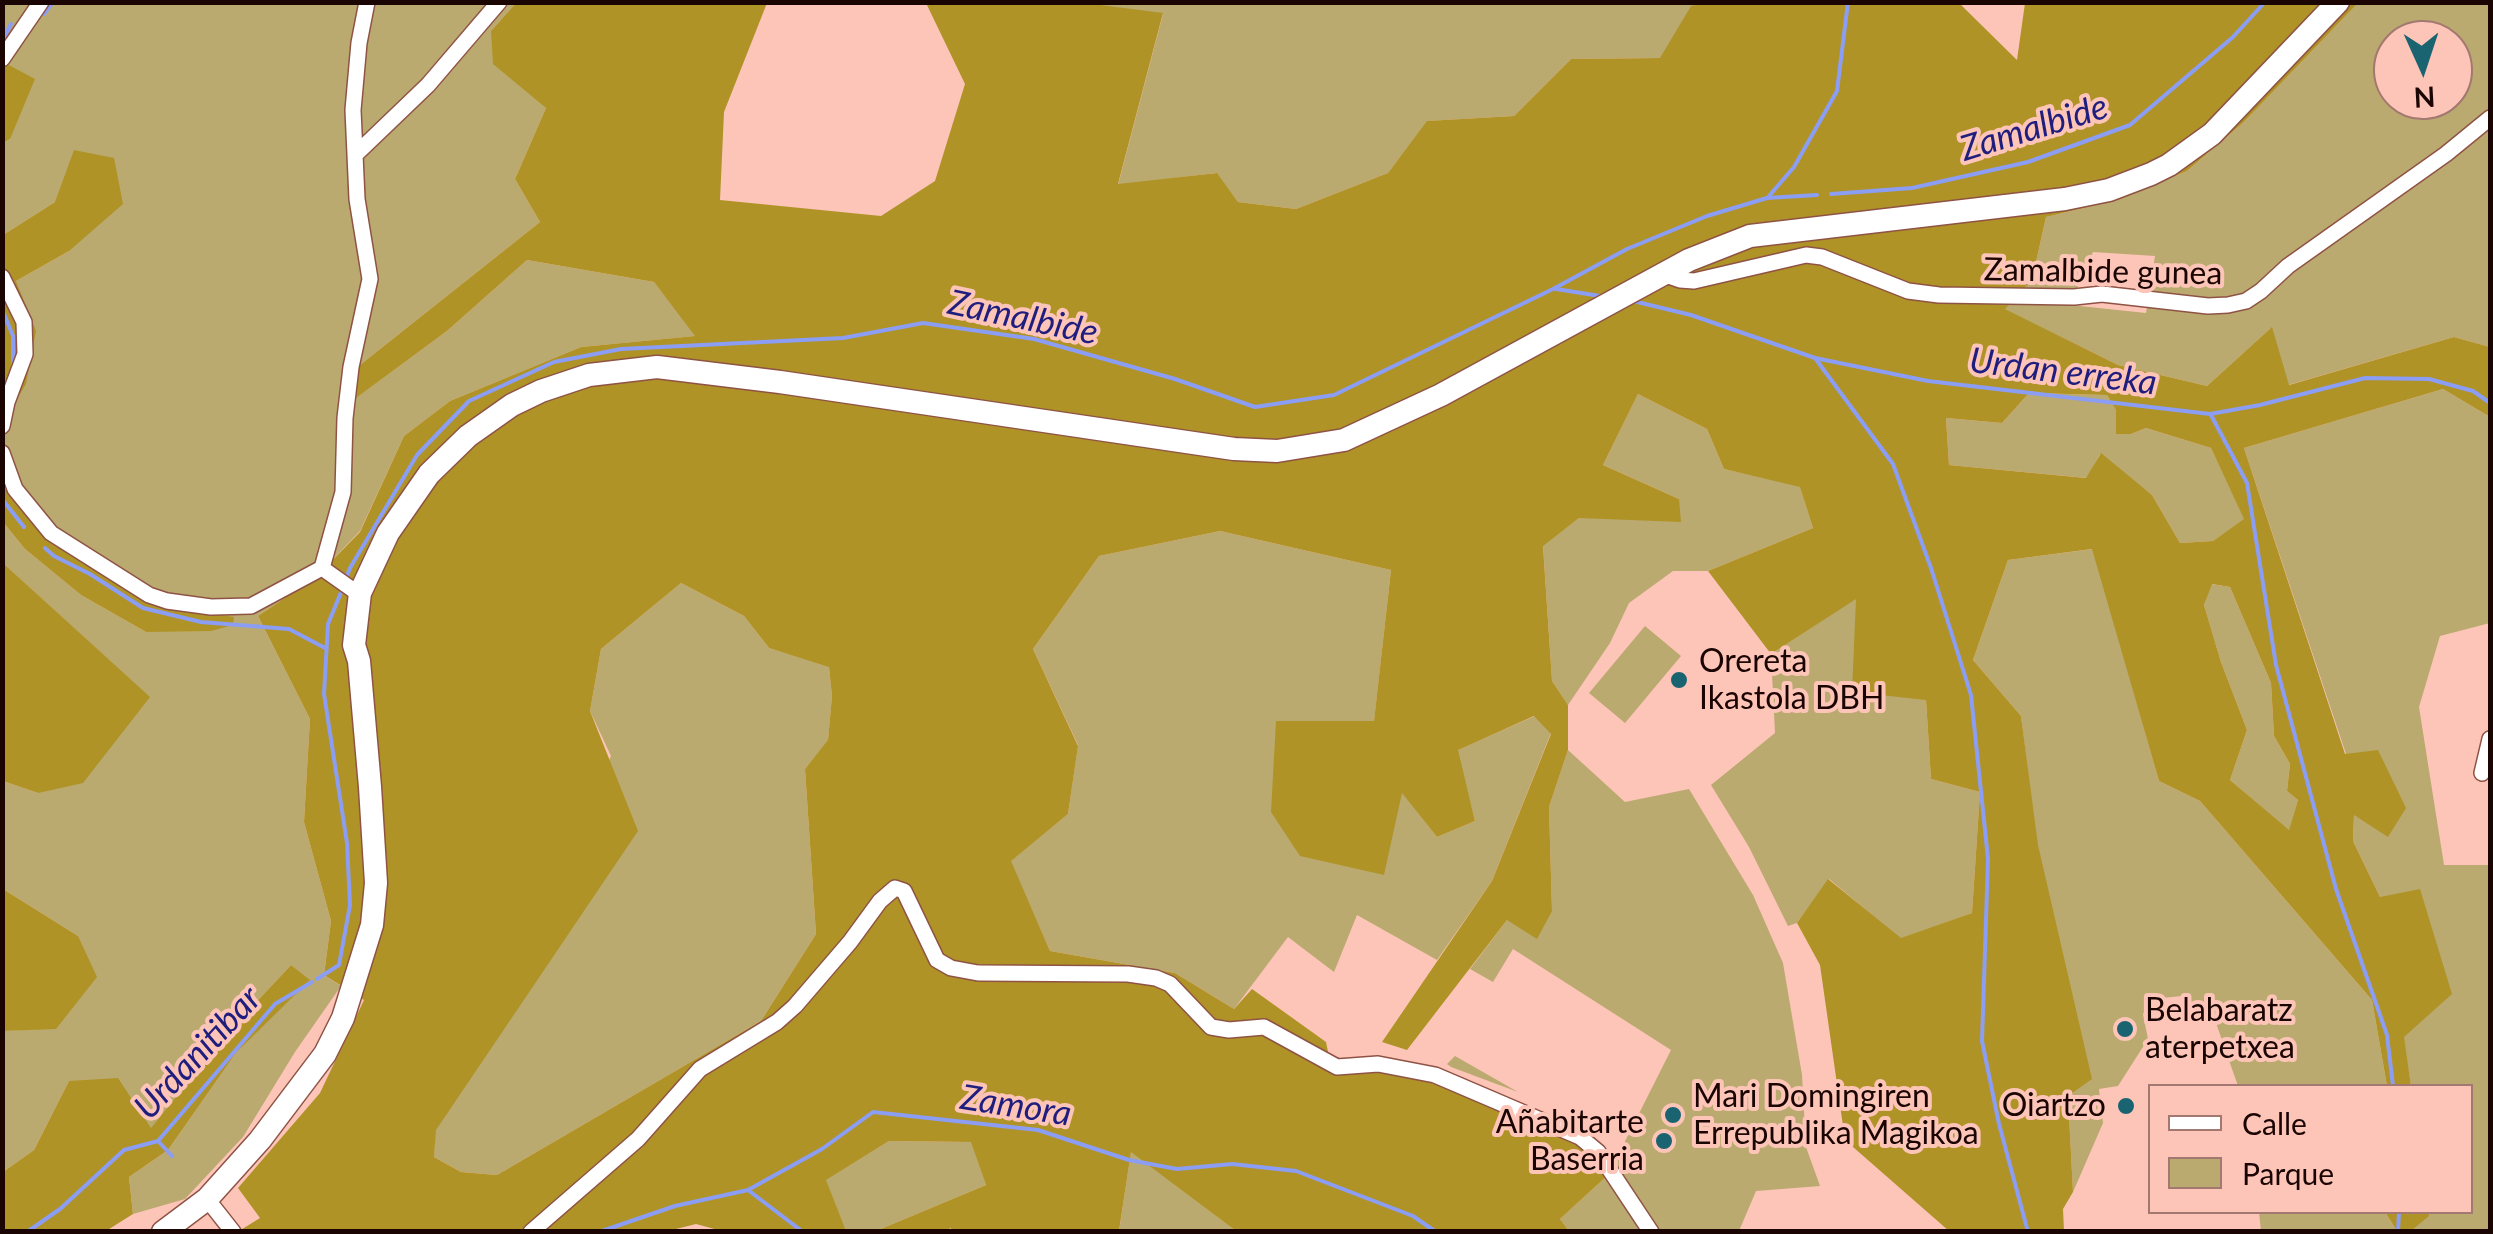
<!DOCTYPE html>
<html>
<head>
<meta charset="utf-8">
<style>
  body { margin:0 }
  #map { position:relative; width:2493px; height:1234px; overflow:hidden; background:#fdc5b8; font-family:Lato,sans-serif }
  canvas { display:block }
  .frame { position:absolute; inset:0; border:5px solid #1b0503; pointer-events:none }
  .legend { position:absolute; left:2148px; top:1084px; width:325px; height:130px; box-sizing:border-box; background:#fdc5b8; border:2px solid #a37870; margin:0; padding:12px 18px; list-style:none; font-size:30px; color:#1b0503 }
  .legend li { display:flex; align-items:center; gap:20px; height:50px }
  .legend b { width:50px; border:2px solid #a37870 }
  .north { position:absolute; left:2373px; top:20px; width:100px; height:100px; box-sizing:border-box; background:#fdc5b8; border:2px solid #a37870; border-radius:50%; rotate:177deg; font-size:28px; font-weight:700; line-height:40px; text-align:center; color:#1b0503 }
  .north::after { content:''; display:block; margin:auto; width:35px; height:45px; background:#1a6371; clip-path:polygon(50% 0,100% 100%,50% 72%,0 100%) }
</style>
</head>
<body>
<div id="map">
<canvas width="2493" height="1234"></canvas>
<div class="frame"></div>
<ul class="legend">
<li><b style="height:12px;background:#fff"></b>Calle</li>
<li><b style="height:28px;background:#bbaa6f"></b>Parque</li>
</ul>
<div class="north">N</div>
</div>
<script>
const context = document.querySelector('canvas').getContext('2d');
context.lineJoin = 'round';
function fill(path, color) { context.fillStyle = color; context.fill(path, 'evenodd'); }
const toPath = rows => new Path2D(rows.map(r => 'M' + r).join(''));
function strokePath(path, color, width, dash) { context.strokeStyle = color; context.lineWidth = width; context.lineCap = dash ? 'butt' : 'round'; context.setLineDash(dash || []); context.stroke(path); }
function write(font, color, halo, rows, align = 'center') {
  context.font = font + ' Lato,sans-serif'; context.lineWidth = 8; context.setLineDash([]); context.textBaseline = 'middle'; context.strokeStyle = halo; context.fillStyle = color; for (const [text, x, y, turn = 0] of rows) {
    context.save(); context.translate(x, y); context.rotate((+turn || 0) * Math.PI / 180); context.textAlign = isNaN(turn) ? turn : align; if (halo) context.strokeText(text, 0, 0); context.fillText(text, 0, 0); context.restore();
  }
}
fill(toPath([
  [3,3,516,3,491,31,546,108,515,179,540,222,355,369,357,397,447,331,527,260,654,282,696,336,581,347,450,401,404,436,360,531,316,577,258,616,310,719,304,822,331,921,324,975,341,986,295,1052,243,1137,185,1199,133,1214,129,1177,168,1150,236,1053,309,980,291,965,231,1029,151,1129,69,1081,34,1150,3,1172,3,1031,56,1028,78,936,3,889,3,781,38,793,149,697,3,563,3,522,25,549,81,595,146,632,234,618,165,606,38,529,3,485,2,423,16,281,69,251,55,202,3,235,3,143,10,139,3,62],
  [1077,3,1711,3,1691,7,1661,58,1571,59,1514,116,1428,121,1388,173,1296,209,1238,202,1216,173,1118,185,1163,14],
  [2358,3,2490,3,2490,347,2454,337,2288,385,2271,328,2207,386,2118,365,2004,309,2032,280,2046,217,2121,199,2187,171,2244,122],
  [2393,40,2453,40,2453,100,2393,100],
  [2093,252,2155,256,2146,313,2070,305],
  [2443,389,2490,417,2490,623,2440,636,2419,707,2444,865,2490,865,2490,1231,2411,1231,2428,1216,2428,1212,2470,1212,2470,1086,2411,1086,2380,897,2353,841,2354,814,2346,754,2244,448],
  [2029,393,2107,395,2131,434,2146,428,2211,448,2245,519,2213,541,2180,543,2152,495,2100,454,2087,478,1949,465,1946,418,2002,423],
  [1638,394,1707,429,1724,469,1800,486,1813,528,1708,571,1673,571,1629,603,1610,643,1568,705,1552,681,1543,545,1579,518,1679,499,1603,465],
  [1220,531,1391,570,1374,722,1276,721,1402,792,1437,837,1475,821,1457,750,1535,716,1551,733,1492,881,1437,960,1357,915,1334,972,1288,937,1234,1009,1175,973,1050,951,1010,861,1068,814,1078,745,1033,649,1099,556],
  [2093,549,2159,781,2200,801,2372,1000,2387,1086,2238,1086,2216,1023,2182,996,2152,999,2143,1014,2148,1039,2118,1086,2099,1089,2103,1123,2073,1192,2068,1096,2021,716,1973,660,2008,560],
  [681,583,744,616,769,648,829,666,832,696,828,741,805,769,816,934,761,1021,497,1175,461,1172,434,1157,435,1130,611,756,590,711,601,649],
  [2211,584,2230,587,2271,683,2274,736,2290,764,2287,791,2298,800,2289,831,2230,780,2247,730,2221,662,2204,605],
  [1856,598,1926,700,1931,779,1980,792,1972,913,1901,939,1829,879,1797,923,1788,926,1749,847,1711,785,1775,733,1771,654],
  [1645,626,1681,656,1625,723,1589,693],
  [1568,750,1625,802,1689,789,1753,895,1783,963,1802,1075,1806,1147,1820,1186,1756,1191,1739,1231,1569,1231,1560,1219,1608,1175,1671,1050,1513,949,1493,982,1470,969,1507,920,1552,911,1549,807],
  [1455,1056,1518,1092,1451,1067,1447,1064],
  [889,1141,972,1142,986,1185,876,1231,846,1232,825,1180],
  [1131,1151,1236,1231,1119,1232],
  [2259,1212,2385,1212,2397,1231,2261,1231]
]), '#bbaa6f');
fill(toPath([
  [1077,2,1163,13,1118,184,1217,173,1238,202,1296,209,1388,173,1427,121,1514,116,1571,59,1660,58,1691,6,1711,2,1959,3,2017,60,2025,3,2358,3,2244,122,2187,171,2121,199,2046,217,2032,280,2005,309,2118,365,2207,386,2272,327,2289,385,2454,337,2490,347,2490,417,2443,389,2244,448,2345,754,2378,750,2406,808,2388,837,2354,815,2353,841,2380,897,2420,889,2452,994,2404,1037,2411,1086,2387,1086,2372,1000,2200,801,2159,781,2092,549,2008,560,1973,660,2021,716,2038,845,2092,1079,2068,1096,2073,1192,2063,1209,2064,1231,1949,1231,1845,1140,1820,965,1797,923,1828,879,1901,938,1972,913,1980,792,1931,779,1926,700,1852,692,1856,599,1771,654,1708,571,1813,528,1800,487,1724,469,1707,429,1638,394,1603,465,1679,499,1681,522,1579,518,1543,546,1552,681,1568,705,1568,750,1549,807,1552,911,1537,939,1507,920,1407,1050,1382,1042,1492,881,1551,734,1534,716,1458,750,1475,821,1437,837,1402,793,1384,875,1300,856,1271,812,1276,721,1374,721,1391,570,1220,531,1099,556,1033,649,1078,746,1068,814,1011,861,1050,951,1175,973,1234,1009,1252,989,1326,1042,1332,1071,1379,1070,1432,1083,1575,1141,1592,1154,1608,1175,1560,1219,1569,1231,1236,1231,1131,1152,1119,1231,956,1232,950,1228,948,1231,876,1231,986,1185,971,1142,889,1141,826,1180,846,1231,722,1231,696,1224,664,1232,239,1231,260,1218,238,1188,320,1093,364,1000,324,975,331,921,304,822,310,719,258,616,316,577,360,532,404,436,450,401,581,347,695,336,654,282,527,260,447,331,356,398,355,369,540,222,515,179,546,108,493,64,491,31,516,3,767,3,724,112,720,200,881,216,935,181,965,84,926,3],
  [2029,393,2107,395,2116,410,2116,434,2131,434,2146,428,2211,448,2244,519,2213,541,2180,543,2152,495,2101,453,2086,478,1949,465,1946,418,2002,423],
  [681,583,744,616,769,648,829,667,832,696,828,740,805,769,816,934,761,1021,497,1175,461,1172,434,1157,436,1130,638,831,590,711,601,649],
  [2212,584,2230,587,2271,683,2274,736,2290,764,2287,791,2298,800,2289,830,2230,780,2247,730,2221,662,2204,605],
  [3,62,35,79,10,139,3,143],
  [74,150,114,158,123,204,69,251,16,281,36,331,26,384,3,423,3,235,55,202],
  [2,485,38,529,79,556,165,606,234,617,233,625,211,631,146,632,81,595,25,549,3,522],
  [3,563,150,697,83,783,38,793,3,781],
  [3,889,78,936,97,977,56,1029,3,1031],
  [291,965,310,980,236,1053,168,1150,129,1177,133,1214,106,1231,3,1231,3,1172,34,1150,69,1081,118,1078,151,1128,231,1029],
  [2385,1212,2428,1212,2429,1216,2411,1231,2397,1231]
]), '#af9327');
strokePath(toPath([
  [44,14,53,2],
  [2,41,11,24],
  [1831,194,1912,188,2028,162,2130,125,2233,37,2265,2],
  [1769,196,1794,167,1837,91,1848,2],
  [1556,289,1600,296],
  [1633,301,1691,315,1815,358,1928,381,2210,414,2260,405,2365,378,2429,379,2473,391,2490,403],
  [2,309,13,336,13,367],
  [1815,358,1893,464,1931,568,1971,695,1988,859,1982,1041,1999,1124,2028,1232],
  [2,391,7,381],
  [2211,415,2247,483,2276,665,2336,889,2387,1035,2393,1086],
  [2,499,24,527],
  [45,548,54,556,90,574,143,608,201,622,289,629,325,648],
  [345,581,350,568,417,455,469,401,554,362,621,349,843,338,923,323,1034,339,1175,379,1255,407,1334,395,1553,289,1627,249,1707,216,1767,198,1817,195],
  [317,979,339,965,350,905,347,843,324,694,328,624,342,590],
  [158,1141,172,1156],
  [748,1190,803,1232],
  [27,1232,60,1209,124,1150,158,1141,275,1004,312,982],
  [599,1232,675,1206,748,1190,822,1149,873,1112,1038,1130,1129,1160,1177,1169,1232,1164,1296,1171,1413,1216,1436,1232],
  [2398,1232,2399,1212]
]), '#8c9ef3', 4);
const street = toPath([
  [2,59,41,2],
  [355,155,428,85,499,2],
  [1663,274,1680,280,1694,281,1806,255,1822,257,1908,291,1939,295,2074,297,2102,294,2208,306,2228,305,2246,301,2261,291,2288,266,2446,154,2490,118],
  [2,277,24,322,25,354,7,402,2,426],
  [2,453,15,489,51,533,149,595,167,601,211,607,251,606,322,568,353,590],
  [322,568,343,492,345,418,351,367,370,279,357,199,353,110,359,43,367,2],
  [2482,773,2490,739],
  [207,1199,233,1232],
  [531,1232,638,1139,700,1069,777,1022,795,1006,850,942,880,901,895,888,904,891,937,960,951,968,978,973,1128,974,1156,978,1170,984,1211,1027,1229,1030,1264,1027,1337,1067,1378,1064,1435,1075,1580,1137,1598,1152,1651,1232]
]);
const secondary = toPath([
  [163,1232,207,1199,260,1140,325,1054,343,1018,372,925,376,883,370,787,359,661,354,645,360,593,388,533,429,474,468,436,512,405,541,391,589,375,657,367,780,382,1234,449,1277,451,1344,440,1441,395,1689,260,1750,236,2065,199,2109,190,2151,174,2169,165,2212,134,2338,2]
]);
strokePath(street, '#8f5345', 18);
strokePath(secondary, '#8f5345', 25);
strokePath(street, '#fff', 15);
strokePath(secondary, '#fff', 22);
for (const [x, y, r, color] of [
  [1679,680,10,"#1a6371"],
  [2125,1029,10,"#1a6371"],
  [2126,1106,10,"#1a6371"],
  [1673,1115,10,"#1a6371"],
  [1664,1141,10,"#1a6371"]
]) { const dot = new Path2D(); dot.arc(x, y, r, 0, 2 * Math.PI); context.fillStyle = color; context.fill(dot); strokePath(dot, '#fdc5b8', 4); }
write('32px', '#1b0503', '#fdc5b8', [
  ["Zamalbide gunea",2103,272,1]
]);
write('32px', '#1b0503', '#fdc5b8', [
  ["Orereta",1699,662],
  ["Ikastola DBH",1699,699],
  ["Belabaratz",2145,1011],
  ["aterpetxea",2145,1048],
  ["Mari Domingiren",1693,1097],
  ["Errepublika Magikoa",1693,1134],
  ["Oiartzo",2106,1106,"right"],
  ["Añabitarte",1644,1123,"right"],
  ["Baserria",1644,1160,"right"]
], 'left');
write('italic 35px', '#1f1e7e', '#fdc5b8', [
  ["Zamalbide",2034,128,-17],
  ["Zamalbide",1023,318,12],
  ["Urdan erreka",2063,372,7],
  ["Urdanitibar",198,1053,-47],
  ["Zamora",1016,1106,9]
]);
</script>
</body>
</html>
